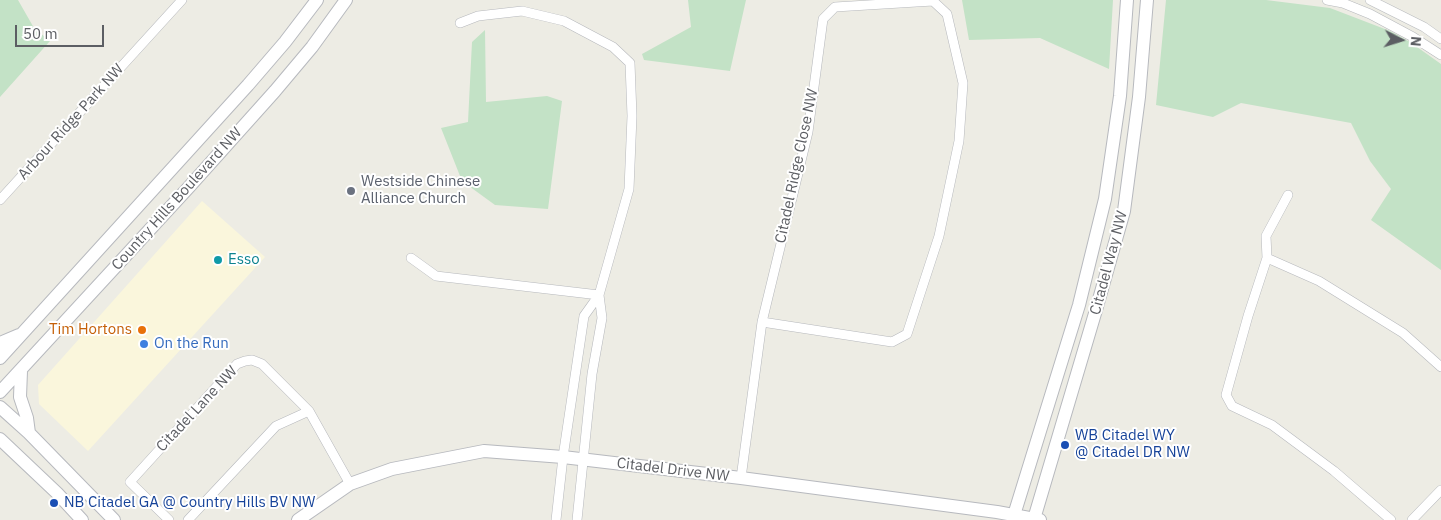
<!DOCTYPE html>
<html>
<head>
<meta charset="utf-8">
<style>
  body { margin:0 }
  #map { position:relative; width:1441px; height:520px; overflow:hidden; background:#edece4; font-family:"IBM Plex Sans",sans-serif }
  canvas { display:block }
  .north { position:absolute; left:1376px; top:15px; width:50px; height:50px; -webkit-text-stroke:4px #fff; paint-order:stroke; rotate:95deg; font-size:14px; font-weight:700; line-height:20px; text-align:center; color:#5c5e63 }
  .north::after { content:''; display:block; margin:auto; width:18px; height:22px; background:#5c5e63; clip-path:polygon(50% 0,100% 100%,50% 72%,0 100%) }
  .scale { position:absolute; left:15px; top:25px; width:89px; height:22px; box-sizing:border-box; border:2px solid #5c5e63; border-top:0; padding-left:6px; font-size:15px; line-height:18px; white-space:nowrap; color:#5c5e63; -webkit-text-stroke:4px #fff; paint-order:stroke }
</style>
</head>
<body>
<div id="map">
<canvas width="1441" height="520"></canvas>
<div class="north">N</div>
<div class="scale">50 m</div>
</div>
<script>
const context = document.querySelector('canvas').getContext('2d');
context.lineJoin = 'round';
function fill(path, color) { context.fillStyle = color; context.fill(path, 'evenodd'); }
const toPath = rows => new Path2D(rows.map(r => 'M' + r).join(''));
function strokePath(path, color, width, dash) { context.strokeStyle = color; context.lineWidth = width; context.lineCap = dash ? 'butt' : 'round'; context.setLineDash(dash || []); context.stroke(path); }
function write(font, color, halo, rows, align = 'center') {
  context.font = font + ' "IBM Plex Sans",sans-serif'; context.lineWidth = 4; context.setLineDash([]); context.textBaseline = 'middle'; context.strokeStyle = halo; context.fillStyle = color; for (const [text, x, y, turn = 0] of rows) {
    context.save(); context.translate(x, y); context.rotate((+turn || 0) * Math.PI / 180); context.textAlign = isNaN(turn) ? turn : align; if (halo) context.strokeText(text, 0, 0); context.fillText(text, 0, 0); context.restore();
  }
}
fill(toPath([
  [202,201,265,257,88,451,39,404,38,385]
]), '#faf6dc');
fill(toPath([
  [0,0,18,0,34,28,50,41,0,97],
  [688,0,746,0,730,71,644,60,642,54,691,27],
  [962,0,1113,0,1109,69,1040,38,969,40],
  [1166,0,1266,0,1330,8,1390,31,1410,42,1441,64,1441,270,1371,220,1391,189,1370,161,1351,123,1241,103,1213,117,1156,105],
  [485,30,486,102,547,96,562,101,548,209,495,205,462,181,441,128,468,122,472,42]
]), '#c3e2c6');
const street = toPath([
  [1327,0,1343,3,1370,14,1413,37,1441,55],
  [1370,0,1424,27,1441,39],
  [460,23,478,16,522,11,564,21,613,47,630,63,632,116,629,189,599,295,584,316,563,457,556,520],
  [0,200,182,0],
  [411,258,436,276,599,295],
  [1267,258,1266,236,1288,195],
  [741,478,762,322,808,132,823,19,835,7,933,1,947,14,963,83,959,141,939,236,907,334,892,342,762,322],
  [169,520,130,482,237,364,245,361,252,360,262,364,309,411,350,484],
  [188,520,276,426,309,411],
  [577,520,592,374,602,318,599,295],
  [1391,520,1334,471,1272,425,1232,406,1226,395,1248,316,1267,258,1319,281,1403,333,1441,367],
  [1412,520,1441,490]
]);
const secondary = toPath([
  [0,343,19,335],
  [0,358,248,85,285,42,317,0],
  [21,371,20,397,27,418,29,433],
  [0,392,189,187,275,91,312,47,346,0],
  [0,407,29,433,114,520],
  [0,439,57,493,82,520],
  [1014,515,1079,305,1105,199,1120,96,1127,0],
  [1034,519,1096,310,1124,211,1139,97,1147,0],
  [298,520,350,484,392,469,484,451,563,457,741,478,997,512,1040,520]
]);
strokePath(street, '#b6b8bc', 10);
strokePath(secondary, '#b7b9be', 14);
strokePath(street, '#fff', 9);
strokePath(secondary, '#fff', 12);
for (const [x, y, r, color] of [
  [351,191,5,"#6b7280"],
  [218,260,5,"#0f9aa8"],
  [142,330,5,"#e8710a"],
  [144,344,5,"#3f7fe0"],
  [1065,445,5,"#1a4fb4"],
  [54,503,5,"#1a4fb4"]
]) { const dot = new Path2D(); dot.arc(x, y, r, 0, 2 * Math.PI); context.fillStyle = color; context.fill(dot); strokePath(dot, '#fff', 2); }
write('15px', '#5c5e63', '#fff', [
  ["Arbour Ridge Park NW",71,122,-48],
  ["Citadel Ridge Close NW",797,166,-78],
  ["Country Hills Boulevard NW",177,199,-48],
  ["Citadel Way NW",1109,263,-75],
  ["Citadel Lane NW",197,409,-47],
  ["Citadel Drive NW",673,470,7]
]);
write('15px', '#5b616d', '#fff', [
  ["Westside Chinese",361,182],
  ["Alliance Church",361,199]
], 'left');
write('15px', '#0d838f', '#fff', [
  ["Esso",228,260]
], 'left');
write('15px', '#c56008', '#fff', [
  ["Tim Hortons",132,330]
], 'right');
write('15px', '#366cbe', '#fff', [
  ["On the Run",154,344]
], 'left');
write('15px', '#164399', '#fff', [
  ["WB Citadel WY",1075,436],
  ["@ Citadel DR NW",1075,453],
  ["NB Citadel GA @ Country Hills BV NW",64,503]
], 'left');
</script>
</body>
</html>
